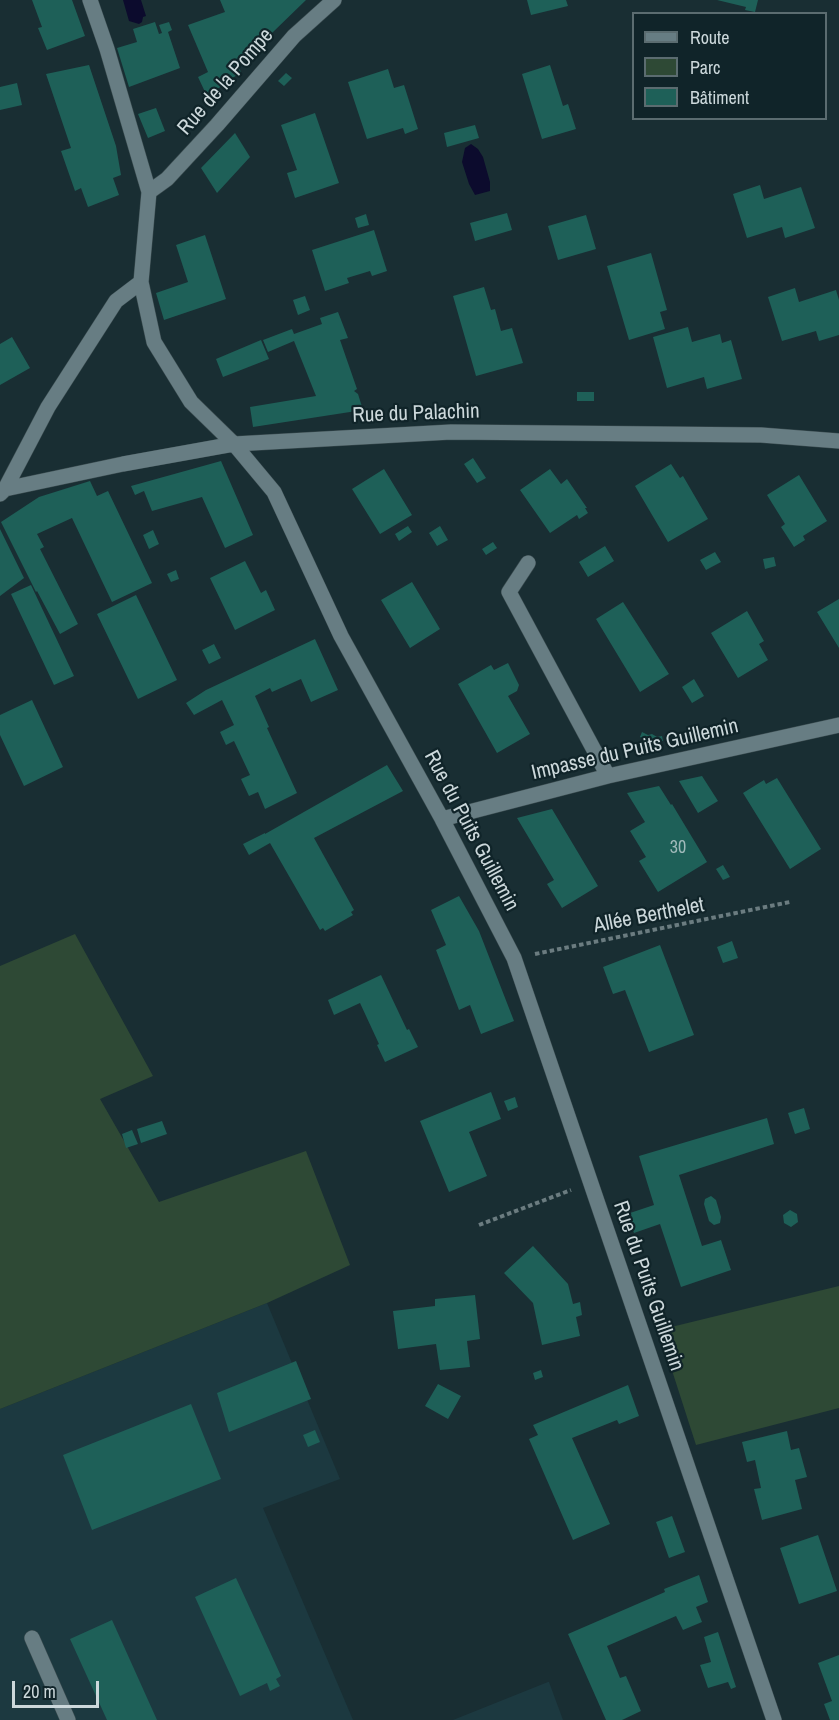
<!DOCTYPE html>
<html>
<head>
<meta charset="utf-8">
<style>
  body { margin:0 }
  #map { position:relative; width:839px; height:1720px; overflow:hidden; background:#192e33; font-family:"Archivo Narrow",sans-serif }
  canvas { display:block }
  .legend { position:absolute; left:632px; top:12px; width:195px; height:108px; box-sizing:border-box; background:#102429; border:2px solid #5b6c70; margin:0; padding:8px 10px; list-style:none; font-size:18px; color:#ccd8db }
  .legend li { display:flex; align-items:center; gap:12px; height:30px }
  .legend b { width:30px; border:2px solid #5b6c70 }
  .scale { position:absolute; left:12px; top:1681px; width:87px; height:27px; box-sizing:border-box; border:3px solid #ccd8db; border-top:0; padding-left:8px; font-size:18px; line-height:21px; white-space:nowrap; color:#ccd8db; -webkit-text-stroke:4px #102429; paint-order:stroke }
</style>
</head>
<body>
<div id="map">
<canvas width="839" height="1720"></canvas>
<ul class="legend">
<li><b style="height:8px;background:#677d83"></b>Route</li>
<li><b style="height:16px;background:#2e4935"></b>Parc</li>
<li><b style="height:16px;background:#1e6058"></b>Bâtiment</li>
</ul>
<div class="scale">20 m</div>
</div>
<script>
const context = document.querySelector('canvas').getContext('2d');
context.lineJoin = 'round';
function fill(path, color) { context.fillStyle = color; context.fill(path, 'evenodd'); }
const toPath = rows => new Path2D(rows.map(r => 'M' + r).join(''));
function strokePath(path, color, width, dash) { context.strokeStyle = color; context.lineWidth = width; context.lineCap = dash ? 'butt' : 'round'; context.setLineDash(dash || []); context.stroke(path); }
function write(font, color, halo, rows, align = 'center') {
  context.font = font + ' "Archivo Narrow",sans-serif'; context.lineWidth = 4.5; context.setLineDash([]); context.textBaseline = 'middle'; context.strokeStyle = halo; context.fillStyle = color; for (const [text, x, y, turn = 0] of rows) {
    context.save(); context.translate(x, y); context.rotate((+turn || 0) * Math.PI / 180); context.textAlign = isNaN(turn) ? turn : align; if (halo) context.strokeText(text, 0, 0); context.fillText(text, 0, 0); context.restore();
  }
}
fill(toPath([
  [267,1303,340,1479,263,1508,353,1720,0,1720,0,1409],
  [549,1682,563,1720,453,1720,548,1682]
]), '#1c3940');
fill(toPath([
  [75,934,153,1076,100,1099,159,1202,306,1151,350,1265,267,1303,0,1409,0,966],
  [839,1286,839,1408,696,1445,659,1330]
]), '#2e4935');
fill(toPath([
  [123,0,141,0,146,16,143,17,142,22,139,24,129,21],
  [471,144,478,149,483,157,490,182,490,191,475,195,469,184,462,162,465,148]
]), '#0c0b2d');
fill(toPath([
  [32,0,72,0,85,36,47,50,38,28,42,27],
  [220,0,306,0,238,66,241,72,216,90,206,94,198,77,208,72,188,25,225,12],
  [527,0,566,0,568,6,531,15],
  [717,0,758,0,755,12,745,10,746,7],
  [155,22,159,34,162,33,159,25,169,22,172,30,168,32,180,68,129,87,117,48,137,42,133,29],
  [89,65,116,146,121,175,113,178,119,195,88,207,81,188,75,191,61,151,71,148,46,74],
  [550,65,563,106,568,104,576,129,542,139,522,74],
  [388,69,394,88,404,85,418,129,405,134,403,128,367,139,348,82],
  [286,73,292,78,284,86,278,81],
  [17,83,22,105,0,110,0,87],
  [156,108,165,131,148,138,138,114],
  [315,113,339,183,295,198,287,173,297,170,281,125],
  [475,125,479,138,447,147,444,133],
  [235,133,250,157,217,193,201,168],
  [760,185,764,199,801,187,815,228,785,238,782,227,747,238,733,194],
  [507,213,512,230,475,241,470,223],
  [366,214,369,225,358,228,355,218],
  [586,215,596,249,558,260,548,226],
  [374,230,387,271,372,276,370,271,347,278,349,283,325,291,312,250],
  [205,235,226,299,164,320,156,293,188,282,176,245],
  [651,253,667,310,660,312,665,329,629,340,607,266],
  [484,287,491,310,495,309,501,331,512,328,523,363,476,376,453,296],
  [795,288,799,302,836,290,839,300,839,335,819,341,816,331,782,341,768,297],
  [305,296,310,310,298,315,293,300],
  [338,312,348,338,340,340,357,389,354,391,358,394,363,410,253,427,250,407,316,396,294,341,268,352,263,340,292,329,294,334,322,324,320,318],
  [688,327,692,342,720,334,722,343,731,340,742,379,707,389,704,377,667,388,653,337],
  [12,337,30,368,0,385,0,344],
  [261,340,269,359,223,377,216,359],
  [577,392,594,392,594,401,577,401],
  [473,458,486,478,477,483,464,464],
  [221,461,253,535,225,548,202,497,152,511,144,491,135,495,131,486],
  [671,464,680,478,683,476,708,519,668,542,635,486],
  [384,469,412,515,380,534,352,489],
  [550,469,561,484,567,479,587,508,585,508,588,513,579,519,577,515,550,533,520,490],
  [799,475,827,521,803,536,805,540,794,547,781,527,785,524,767,495],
  [90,481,97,496,108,491,152,583,112,602,72,518,37,534,44,547,40,549,78,624,60,634,37,591,36,592,1,522,39,497],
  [408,526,412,532,399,541,395,534],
  [440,526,448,540,437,546,429,533],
  [0,529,24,578,0,596],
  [153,530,159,544,149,549,143,535],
  [493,542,497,548,486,555,482,549],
  [605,546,614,561,588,577,579,562],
  [715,552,721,562,706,570,700,560],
  [774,557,776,566,765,569,763,559],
  [245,561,261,593,266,590,275,610,235,630,210,578],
  [176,570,179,579,171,582,167,574],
  [412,582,440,629,410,648,381,600],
  [31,585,74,676,54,685,11,594],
  [136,595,177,680,138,699,97,614],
  [839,599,839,648,817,612],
  [623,602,669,674,640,692,596,619],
  [747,611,764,641,759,644,768,660,738,678,711,633],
  [315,639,338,690,311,702,301,679,272,692,270,688,255,696,269,727,267,728,297,793,265,809,258,792,249,796,241,779,250,775,234,741,226,745,220,732,234,725,222,700,194,715,186,703,206,690],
  [214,644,221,658,209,664,202,650],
  [508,663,519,685,517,691,508,696,530,734,497,753,458,684,491,665,494,670],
  [694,679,704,696,692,703,682,687],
  [32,700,63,767,24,786,0,735,0,715],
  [642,732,648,735,652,734,657,737,662,736,663,741,657,741,654,745,648,744,646,740,640,737],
  [387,765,403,791,314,838,354,910,351,912,353,915,325,931,323,928,320,930,270,843,249,855,243,844,265,833,265,834],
  [702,776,718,801,698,813,679,781],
  [777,778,821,849,790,869,743,793,764,780,766,784],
  [659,786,671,805,672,804,707,862,658,892,639,861,646,857,630,831,645,822,627,793],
  [552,809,598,886,562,908,547,884,554,880,517,818],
  [723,865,730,877,723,880,716,869],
  [459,896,479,931,514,1021,481,1034,470,1005,459,1010,436,950,446,945,431,910],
  [732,941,738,958,723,963,717,947],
  [660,945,694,1035,649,1052,625,990,613,994,603,967],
  [381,975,407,1030,409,1029,418,1047,385,1062,377,1045,379,1044,360,1003,334,1015,328,1000],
  [491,1092,501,1119,469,1132,487,1176,449,1192,420,1121],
  [515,1097,518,1107,508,1111,504,1101],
  [804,1108,810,1129,795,1134,788,1113],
  [767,1118,774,1144,679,1175,702,1246,721,1240,731,1270,681,1287,660,1224,634,1233,627,1214,654,1205,639,1156],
  [162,1121,167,1134,141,1143,137,1129],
  [132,1130,138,1144,126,1148,122,1134],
  [711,1196,716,1200,721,1217,720,1223,714,1225,709,1221,704,1204,705,1199],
  [790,1210,797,1214,798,1222,791,1227,784,1223,783,1215],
  [533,1246,568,1284,573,1304,580,1302,582,1315,576,1317,580,1336,542,1345,533,1303,504,1273],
  [475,1295,480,1339,467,1341,470,1367,440,1370,436,1344,398,1349,393,1311,435,1306,435,1299],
  [296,1361,311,1399,229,1432,217,1393],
  [541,1370,543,1377,535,1380,533,1373],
  [438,1384,461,1396,448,1419,425,1406],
  [628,1385,639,1416,619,1424,617,1420,572,1438,610,1524,573,1540,529,1439,538,1435,533,1425],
  [191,1404,221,1479,92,1530,63,1455],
  [315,1430,320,1442,308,1447,303,1435],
  [787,1431,791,1450,799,1448,807,1477,795,1480,802,1509,762,1520,754,1489,761,1488,755,1460,747,1462,742,1442],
  [672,1516,685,1552,669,1558,656,1522],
  [818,1535,837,1591,799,1604,780,1548],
  [699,1575,708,1602,696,1607,702,1622,683,1630,676,1616,607,1646,620,1678,626,1676,641,1711,622,1720,606,1720,568,1634,665,1592,664,1589],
  [236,1578,281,1676,276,1679,280,1686,270,1691,267,1683,240,1696,195,1597],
  [112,1620,157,1720,107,1720,70,1639],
  [718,1632,736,1687,731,1689,728,1682,708,1688,700,1665,711,1662,704,1637],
  [839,1655,839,1720,830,1720,824,1704,832,1701,818,1663]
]), '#1e6058');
const lane = toPath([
  [32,1638,68,1720]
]);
const street = toPath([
  [90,0,107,49,149,192,141,282,154,342,191,402,234,444,274,492,341,636,442,819,514,958,774,1720],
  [149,192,167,179,217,125,294,36,334,0],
  [5,489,48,407,116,301,141,282],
  [0,494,5,489,123,464,234,444,451,432,761,435,839,441],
  [528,563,509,592,608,776],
  [442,819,608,776,839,725]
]);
strokePath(lane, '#3b4c50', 16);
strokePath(street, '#3b4c50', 16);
strokePath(toPath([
  [535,954,790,902],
  [479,1225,571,1190]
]), '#6b7c80', 4, [4.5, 3]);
strokePath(lane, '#677d83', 15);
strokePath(street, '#677d83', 15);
write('18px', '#a0baba', null, [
  ["30",678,848]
]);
write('21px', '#ccd8db', '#102429', [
  ["Rue de la Pompe",226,82,-49],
  ["Rue du Palachin",416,414,-2],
  ["Impasse du Puits Guillemin",635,750,-13],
  ["Rue du Puits Guillemin",471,831,62],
  ["Allée Berthelet",649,916,-11],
  ["Rue du Puits Guillemin",648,1286,71]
]);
</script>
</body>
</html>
